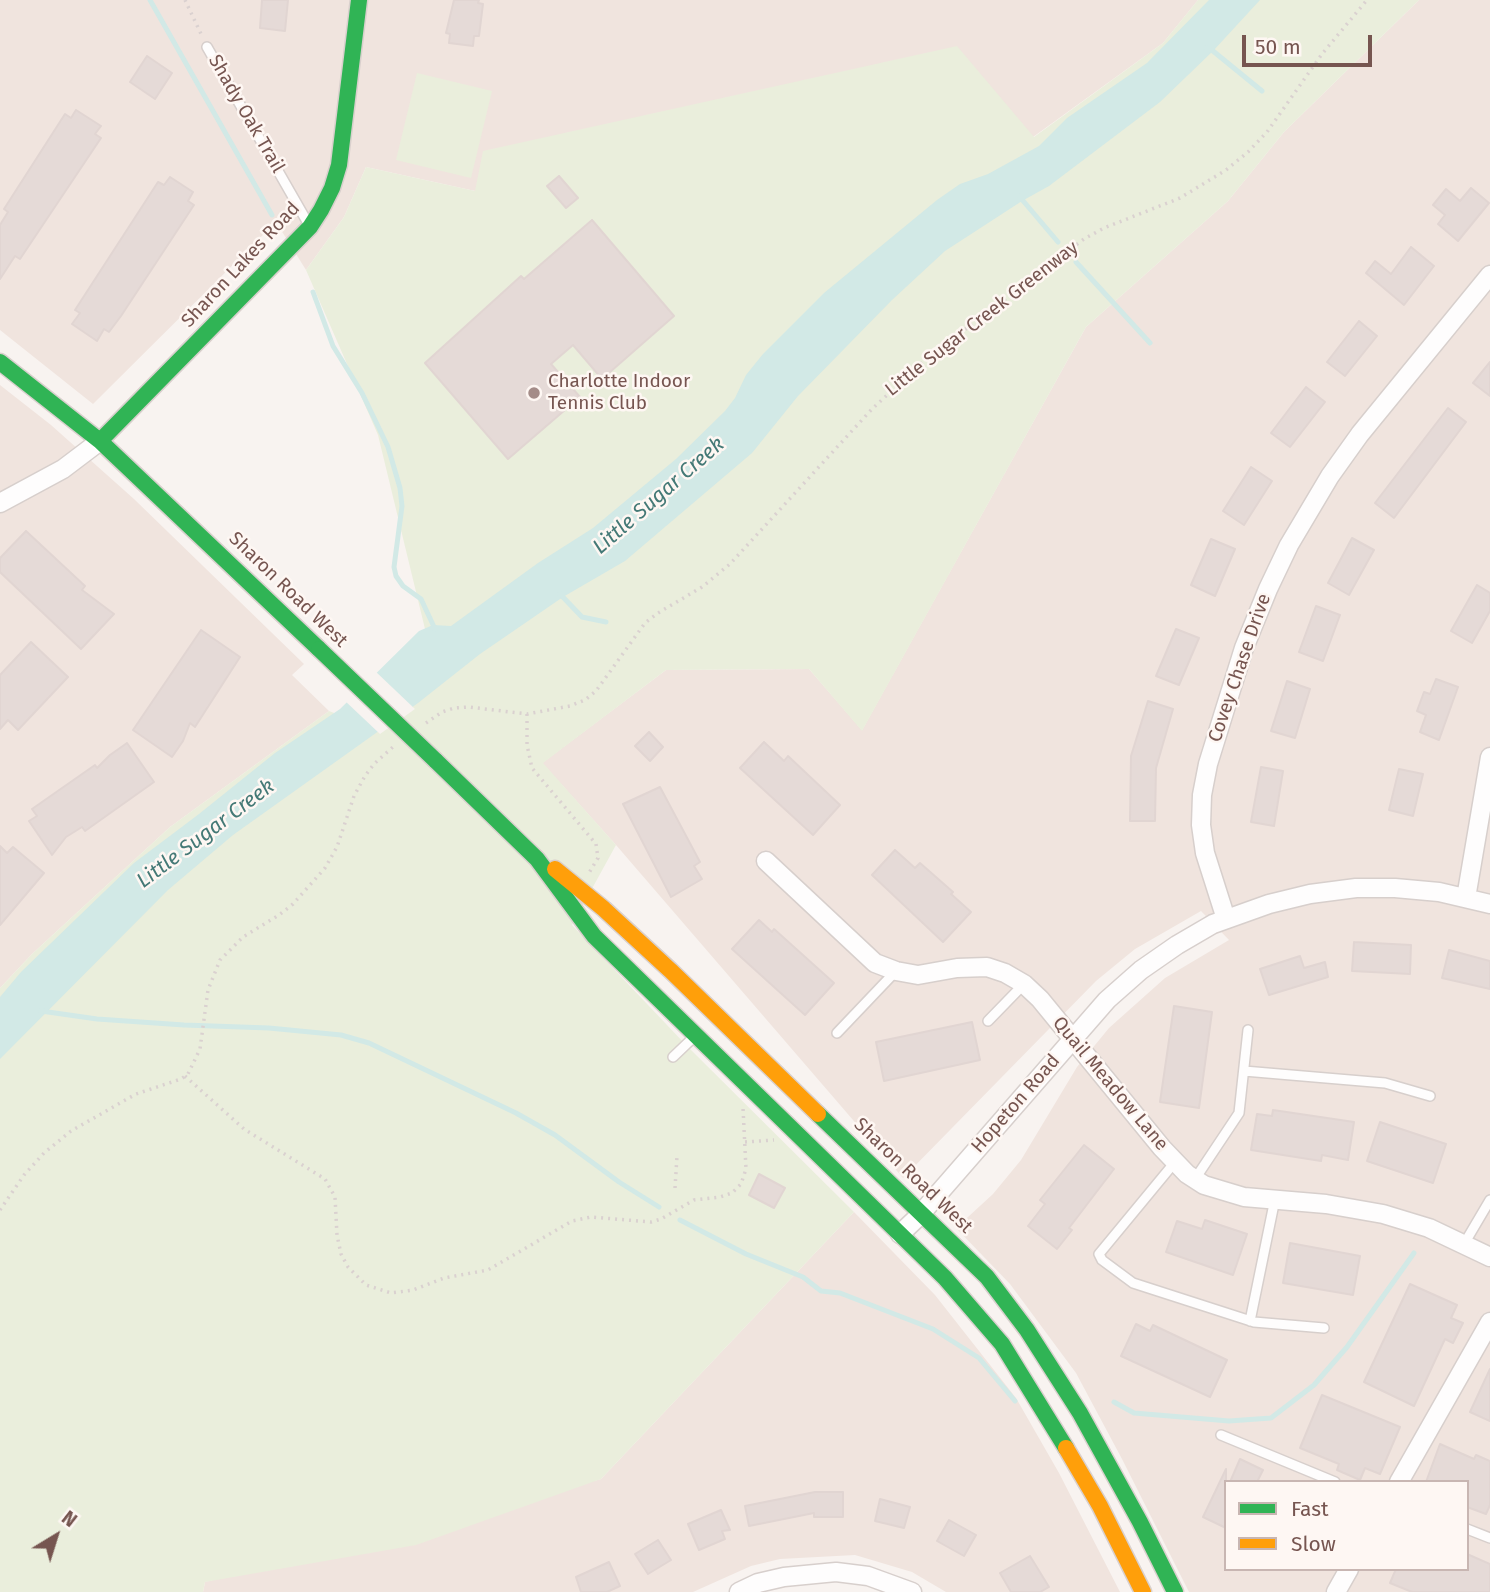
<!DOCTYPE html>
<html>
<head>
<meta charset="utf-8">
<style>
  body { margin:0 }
  #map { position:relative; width:1490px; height:1592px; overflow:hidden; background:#f8f3f0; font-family:"Fira Sans",sans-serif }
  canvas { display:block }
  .legend { position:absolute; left:1224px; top:1480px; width:245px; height:91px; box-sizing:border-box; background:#fef7f3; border:2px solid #c8b6b2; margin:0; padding:9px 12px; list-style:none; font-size:21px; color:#765550 }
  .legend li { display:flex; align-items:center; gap:14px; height:35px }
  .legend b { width:35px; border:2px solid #c8b6b2 }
  .north { position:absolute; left:21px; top:1501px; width:70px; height:70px; -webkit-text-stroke:5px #fef7f3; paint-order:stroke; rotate:38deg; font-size:19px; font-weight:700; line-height:28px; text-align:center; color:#765550 }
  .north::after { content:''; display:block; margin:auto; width:24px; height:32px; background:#765550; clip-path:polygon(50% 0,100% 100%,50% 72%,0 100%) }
  .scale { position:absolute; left:1242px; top:35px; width:130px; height:32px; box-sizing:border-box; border:4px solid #765550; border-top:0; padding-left:9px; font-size:21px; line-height:24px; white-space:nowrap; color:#765550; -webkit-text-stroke:5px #fef7f3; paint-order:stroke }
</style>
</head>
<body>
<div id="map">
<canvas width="1490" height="1592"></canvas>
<ul class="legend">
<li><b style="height:9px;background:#30b455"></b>Fast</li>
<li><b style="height:9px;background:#ff9f0a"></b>Slow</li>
</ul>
<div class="north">N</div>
<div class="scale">50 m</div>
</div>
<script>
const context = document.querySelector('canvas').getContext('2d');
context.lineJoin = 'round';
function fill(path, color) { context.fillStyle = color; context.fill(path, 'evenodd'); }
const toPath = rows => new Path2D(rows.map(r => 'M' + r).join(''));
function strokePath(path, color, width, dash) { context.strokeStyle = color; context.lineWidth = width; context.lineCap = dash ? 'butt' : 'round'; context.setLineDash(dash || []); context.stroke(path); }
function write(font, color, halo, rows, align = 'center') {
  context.font = font + ' "Fira Sans",sans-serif'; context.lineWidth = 5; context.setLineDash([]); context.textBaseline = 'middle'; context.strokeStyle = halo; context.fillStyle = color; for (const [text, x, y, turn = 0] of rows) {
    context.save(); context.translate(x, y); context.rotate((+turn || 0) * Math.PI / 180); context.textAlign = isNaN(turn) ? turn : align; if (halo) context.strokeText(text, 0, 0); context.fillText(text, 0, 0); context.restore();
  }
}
fill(toPath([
  [0,0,1198,0,1163,43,1033,137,475,191,366,167,344,217,306,270,276,222,93,404,0,330],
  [1419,0,1490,0,1490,1592,1189,1592,1122,1459,1076,1373,1010,1284,956,1228,993,1194,1021,1160,1077,1067,1109,1028,1165,978,1229,940,1201,911,1135,949,1096,981,903,1178,616,845,542,763,666,670,809,669,862,730,1086,327,1228,201,1284,132],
  [1226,1482,1467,1482,1467,1569,1226,1569],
  [0,385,51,425,134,499,304,664,292,675,329,711,170,827,32,954,0,988],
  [854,1212,935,1295,1016,1398,1059,1473,1120,1592,946,1592,912,1572,855,1555,780,1559,751,1566,693,1592,203,1592,205,1582,601,1479]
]), '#f0e4de');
fill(toPath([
  [1198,0,1419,0,1284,132,1228,201,1086,327,862,731,809,669,666,670,543,763,616,845,572,925,686,1045,854,1212,601,1479,416,1545,205,1582,203,1592,0,1592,0,988,32,954,170,827,329,711,357,722,433,662,378,435,306,270,344,217,366,167,475,191,483,151,957,46,1034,137,1163,43],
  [417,73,492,91,471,178,396,160]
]), '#eaeedc');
fill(toPath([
  [1209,0,1260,0,1213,51,1160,102,1049,186,1022,201,945,251,892,300,798,396,752,453,625,561,563,597,480,654,418,703,233,835,168,890,0,1059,0,997,21,972,134,863,199,814,275,753,340,709,419,631,433,625,451,626,538,563,593,528,676,459,725,411,735,398,746,375,763,354,824,293,937,200,960,184,988,174,1039,146,1067,118,1147,63]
]), '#d2e9e6');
fill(toPath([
  [374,670,415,709,380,734,344,700]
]), '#f8f3f0');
strokePath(toPath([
  [150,0,272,215],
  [1206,48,1213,51,1262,91],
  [1019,196,1058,242],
  [1076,262,1150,343],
  [313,292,333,346,362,393,388,447,400,488,402,506,394,567,396,576,403,586,421,599,435,629],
  [560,594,582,617,606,622],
  [41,1011,97,1019,184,1025,269,1028,341,1035,369,1043,516,1113,555,1135,619,1182,659,1207],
  [680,1220,746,1254,803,1277,821,1291,840,1293,933,1329,979,1358,1015,1401],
  [1114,1402,1134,1413,1229,1421,1271,1418,1314,1385,1347,1347,1414,1253]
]), '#d2e9e6', 5);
const building = toPath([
  [262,0,288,0,285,31,260,28,262,0],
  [454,0,479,0,478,3,483,4,479,36,474,36,473,46,449,43,450,34,446,33,454,0],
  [147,56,172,73,155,99,130,82,147,56],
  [76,110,101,126,95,134,101,138,20,259,15,256,0,279,0,225,8,212,4,209,65,114,71,118,76,110],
  [559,176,578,198,566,208,547,186,559,176],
  [170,177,193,192,188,201,194,205,121,316,109,332,104,329,97,341,72,324,80,313,75,310,158,182,164,185,170,177],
  [1471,188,1489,203,1458,241,1438,224,1445,215,1433,205,1446,189,1460,201,1471,188],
  [592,220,674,316,602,379,573,345,551,364,580,397,508,459,425,363,521,276,524,279,592,220],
  [1411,247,1434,266,1404,305,1366,273,1375,261,1391,274,1411,247],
  [1359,321,1377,336,1345,376,1327,362,1359,321],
  [1490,362,1490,396,1473,383,1490,362],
  [1306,387,1325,402,1290,447,1271,433,1306,387],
  [1448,408,1466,422,1394,518,1375,503,1448,408],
  [1251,467,1272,481,1244,525,1223,511,1251,467],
  [26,531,85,586,82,590,114,614,81,649,0,572,0,558,26,531],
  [1352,538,1374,550,1349,595,1328,583,1352,538],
  [1211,539,1235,549,1215,596,1191,585,1211,539],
  [1477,585,1490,593,1490,611,1472,643,1451,631,1477,585],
  [1316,606,1340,615,1323,661,1299,652,1316,606],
  [1176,629,1199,638,1179,685,1156,676,1176,629],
  [201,630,240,657,195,727,190,723,183,741,172,757,133,730,201,630],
  [31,642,68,677,18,730,8,720,0,729,0,675,31,642],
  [1436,679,1458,687,1439,740,1420,732,1426,715,1417,711,1424,692,1430,694,1436,679],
  [1287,681,1310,689,1295,738,1271,731,1287,681],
  [1148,701,1173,709,1156,768,1155,821,1130,821,1131,756,1148,701],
  [649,732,663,747,650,761,635,746,649,732],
  [764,742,784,761,788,756,840,805,813,835,740,768,764,742],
  [127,743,154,782,85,831,82,827,66,837,52,855,29,821,37,816,32,809,95,765,97,768,110,755,127,743],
  [1261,767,1283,771,1274,826,1251,822,1261,767],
  [1399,769,1423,774,1413,816,1389,810,1399,769],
  [660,787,700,862,694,866,702,879,671,897,623,804,660,787],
  [0,846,7,853,13,847,44,873,0,925,0,846],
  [895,850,915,868,920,863,953,892,951,894,971,912,943,942,872,875,895,850],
  [759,920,772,932,774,929,834,983,805,1015,732,949,759,920],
  [1354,942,1411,945,1410,974,1352,971,1354,942],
  [1449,950,1490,961,1490,989,1442,978,1449,950],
  [1300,956,1304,968,1325,962,1328,977,1269,995,1260,969,1300,956],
  [1174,1006,1212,1012,1199,1108,1160,1102,1174,1006],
  [972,1022,980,1060,884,1081,876,1042,972,1022],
  [1273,1110,1354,1122,1348,1160,1322,1155,1321,1161,1251,1150,1257,1114,1272,1116,1273,1110],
  [1380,1122,1446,1144,1433,1183,1367,1161,1380,1122],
  [1084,1145,1114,1169,1069,1228,1072,1230,1057,1249,1028,1226,1045,1204,1040,1200,1084,1145],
  [759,1174,785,1188,774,1208,749,1195,759,1174],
  [1205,1220,1247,1234,1233,1275,1166,1252,1177,1221,1202,1229,1205,1220],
  [1290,1243,1360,1256,1353,1295,1283,1283,1290,1243],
  [1410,1284,1457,1305,1451,1318,1463,1323,1453,1343,1445,1339,1414,1406,1364,1382,1410,1284],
  [1136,1324,1150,1331,1153,1325,1227,1360,1210,1397,1121,1356,1136,1324],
  [1490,1369,1490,1421,1470,1412,1490,1369],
  [1322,1395,1400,1427,1380,1474,1365,1468,1360,1480,1337,1470,1339,1464,1300,1448,1322,1395],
  [1440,1444,1474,1459,1476,1455,1490,1461,1490,1505,1486,1514,1467,1507,1467,1482,1426,1482,1440,1444],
  [1240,1459,1263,1470,1257,1482,1230,1482,1240,1459],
  [1226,1469,1226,1528,1203,1517,1226,1469],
  [815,1492,843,1492,843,1517,814,1517,814,1513,749,1526,745,1506,815,1492],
  [880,1499,910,1507,904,1528,875,1521,880,1499],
  [721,1510,730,1530,722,1531,725,1539,699,1550,688,1524,721,1510],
  [949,1520,976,1535,964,1556,937,1541,949,1520],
  [658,1540,671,1560,648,1574,635,1554,658,1540],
  [1467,1554,1490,1564,1490,1592,1412,1592,1390,1583,1396,1569,1467,1569,1467,1554],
  [1030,1556,1049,1587,1040,1592,1011,1592,1000,1573,1030,1556],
  [609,1562,620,1586,607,1592,581,1592,576,1577,609,1562]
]);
fill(building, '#e5dad7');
strokePath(building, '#e1d5d2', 2);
const lane = toPath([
  [207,47,309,225],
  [988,1021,1024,984],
  [837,1033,896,971],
  [673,1057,695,1036],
  [1244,1071,1385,1083,1430,1096],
  [1175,1162,1099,1254,1102,1260,1133,1283,1254,1322,1324,1328],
  [1195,1179,1239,1113,1248,1030],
  [1464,1244,1490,1200],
  [1250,1321,1275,1199],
  [1221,1435,1335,1482],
  [1467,1529,1490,1538]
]);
const street = toPath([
  [0,503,63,469,100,441],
  [766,861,875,963,896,971,918,975,957,968,987,967,1005,973,1024,984,1040,999,1162,1148,1187,1174,1204,1185,1244,1197,1326,1204,1383,1214,1429,1228,1490,1257],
  [1466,898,1490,757],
  [1226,919,1205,853,1201,825,1202,795,1208,764,1244,648,1268,589,1289,545,1330,476,1360,434,1490,275],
  [900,1234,918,1217,1107,1000,1141,970,1177,945,1213,924,1269,904,1310,894,1356,888,1395,888,1439,892,1490,904],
  [1399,1482,1490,1322],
  [739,1592,758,1583,784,1577,836,1572,868,1576,912,1592],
  [1336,1592,1349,1569]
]);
const fast = toPath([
  [0,362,100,441,319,649],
  [100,441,310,227,321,210,332,188,339,165,359,0],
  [435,760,537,859,594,936,945,1278,1002,1344,1066,1448],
  [818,1114,987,1277,1027,1330,1080,1413,1140,1522,1175,1592]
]);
const slow = toPath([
  [555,869,604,909,670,970,818,1114],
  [1066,1448,1100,1506,1143,1592]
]);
strokePath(lane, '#d7cfcc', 12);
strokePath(street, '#d7cfcc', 21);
strokePath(fast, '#d9d0cd', 19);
strokePath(slow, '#d9d0cd', 19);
strokePath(toPath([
  [185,0,202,36],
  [527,714,527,745,532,768,596,844,598,858,589,873],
  [426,723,442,712,454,708,469,707,527,714,570,706,585,700,596,691,645,623,658,613,702,587,730,564,872,409,925,360,1084,239,1104,228,1180,198,1226,170,1248,152,1267,132,1322,54,1367,0],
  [185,1076,244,1129,325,1179,335,1197,337,1235,341,1254,348,1267,366,1285,391,1293,413,1290,444,1278,488,1270,572,1221,591,1217,651,1222,661,1219,694,1200,720,1197,732,1193,741,1184,746,1169,743,1108],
  [745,1142,774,1140],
  [675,1188,677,1156],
  [0,1210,24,1175,44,1153,71,1131,136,1094,181,1079,188,1074,200,1049,208,990,220,960,243,937,279,915,293,904,325,868,337,847,354,796,365,776,374,764,394,746]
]), '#dad1d0', 3.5, [2, 5]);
strokePath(lane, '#fefdfd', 9);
strokePath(street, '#fefdfd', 18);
strokePath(fast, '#30b455', 16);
strokePath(slow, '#ff9f0a', 16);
const fastBridge = toPath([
  [319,649,435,760]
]);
strokePath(fastBridge, '#d9d0cd', 19, []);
strokePath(fastBridge, '#30b455', 16);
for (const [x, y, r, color] of [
  [534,393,7,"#a48c88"]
]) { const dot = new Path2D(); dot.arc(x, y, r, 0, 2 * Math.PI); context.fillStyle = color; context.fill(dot); strokePath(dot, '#fef7f3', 2.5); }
write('19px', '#765550', '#fef7f3', [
  ["Shady Oak Trail",246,114,60],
  ["Sharon Lakes Road",241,265,-47],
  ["Little Sugar Creek Greenway",982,319,-38],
  ["Sharon Road West",288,590,44],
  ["Covey Chase Drive",1240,668,-71],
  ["Quail Meadow Lane",1110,1084,50],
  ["Hopeton Road",1016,1104,-49],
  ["Sharon Road West",913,1176,44]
]);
write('19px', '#765550', '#fef7f3', [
  ["Charlotte Indoor",548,382],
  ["Tennis Club",548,404]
], 'left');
write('italic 21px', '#447976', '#fef7f3', [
  ["Little Sugar Creek",659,496,-41],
  ["Little Sugar Creek",206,834,-37]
]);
</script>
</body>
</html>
